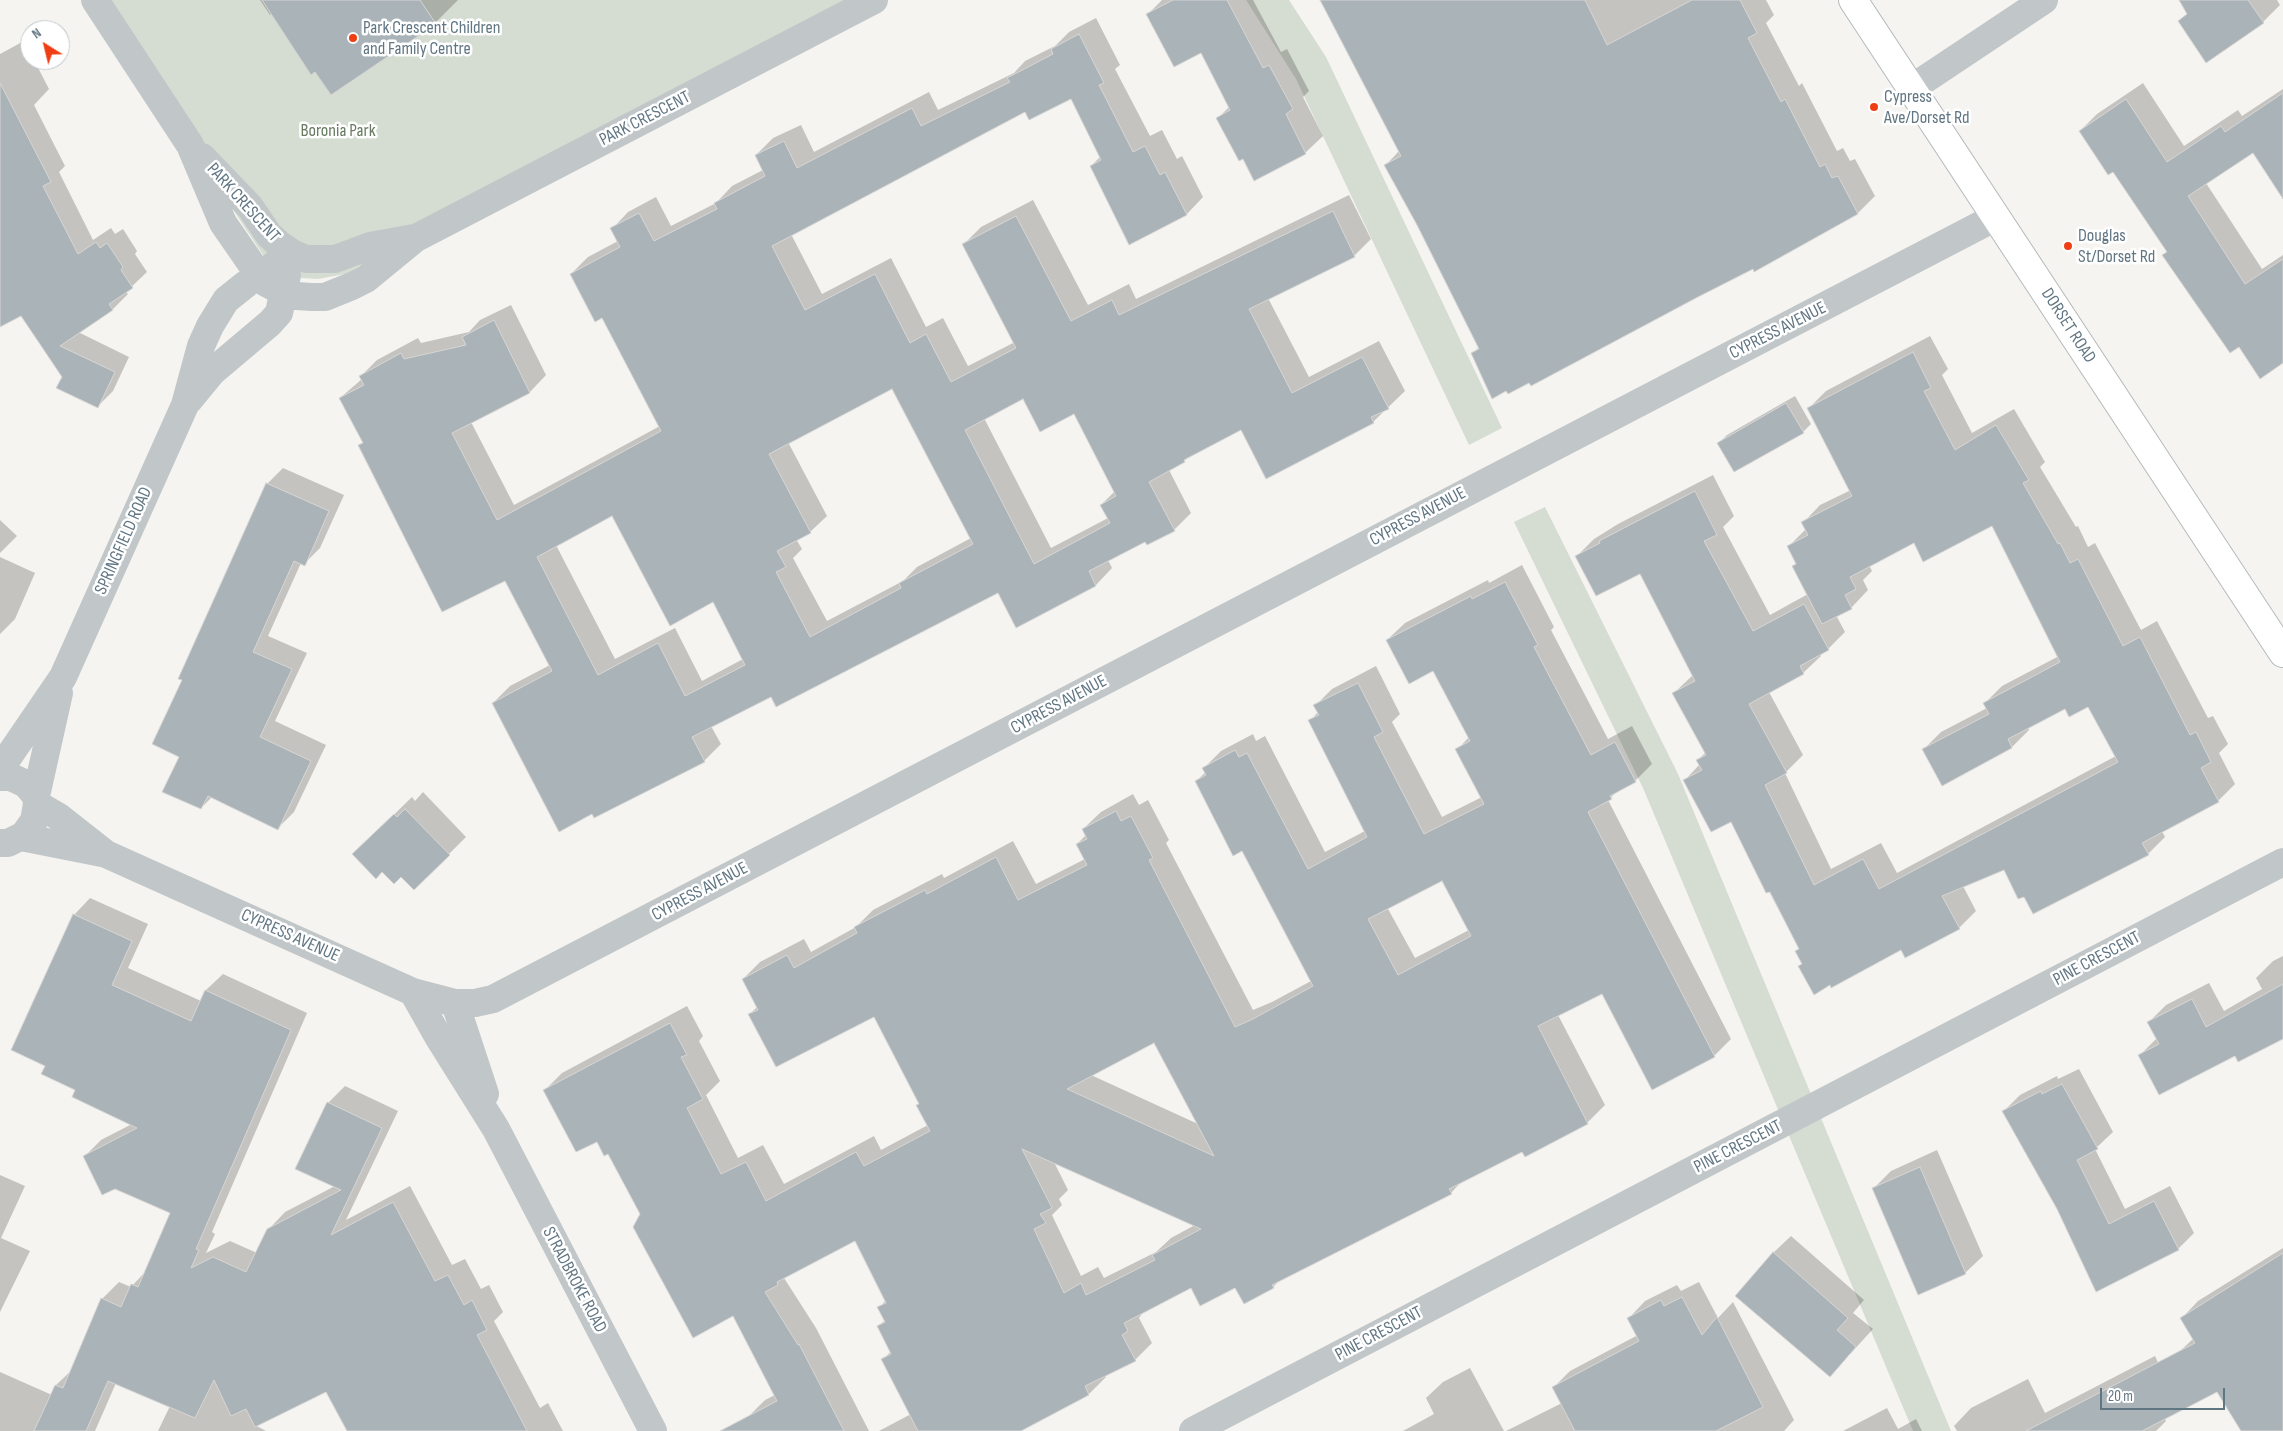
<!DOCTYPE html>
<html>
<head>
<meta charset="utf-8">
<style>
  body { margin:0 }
  #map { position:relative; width:2283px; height:1431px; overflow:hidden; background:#f5f4f0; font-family:"Sofia Sans Condensed",sans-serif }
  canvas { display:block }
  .north { position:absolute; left:20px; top:20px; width:50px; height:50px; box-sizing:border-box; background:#fff; border:1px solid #c0c8cd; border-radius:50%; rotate:324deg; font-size:14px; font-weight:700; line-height:20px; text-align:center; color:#617683 }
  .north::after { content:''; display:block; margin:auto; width:18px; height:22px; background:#f03e14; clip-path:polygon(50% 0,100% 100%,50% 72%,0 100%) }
  .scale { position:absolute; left:2100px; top:1388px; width:125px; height:22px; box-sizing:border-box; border:2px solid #617683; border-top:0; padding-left:6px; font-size:15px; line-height:18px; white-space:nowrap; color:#617683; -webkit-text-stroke:4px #fff; paint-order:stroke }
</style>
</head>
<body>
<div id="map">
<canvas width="2283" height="1431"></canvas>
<div class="north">N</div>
<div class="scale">20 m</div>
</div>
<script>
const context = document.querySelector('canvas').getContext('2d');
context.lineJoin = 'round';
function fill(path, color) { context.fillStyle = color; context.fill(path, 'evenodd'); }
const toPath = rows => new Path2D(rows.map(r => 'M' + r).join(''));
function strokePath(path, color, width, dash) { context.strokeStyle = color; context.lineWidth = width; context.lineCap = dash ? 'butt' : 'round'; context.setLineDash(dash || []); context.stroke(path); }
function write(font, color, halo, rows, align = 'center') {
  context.font = font + ' "Sofia Sans Condensed",sans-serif'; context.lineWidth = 5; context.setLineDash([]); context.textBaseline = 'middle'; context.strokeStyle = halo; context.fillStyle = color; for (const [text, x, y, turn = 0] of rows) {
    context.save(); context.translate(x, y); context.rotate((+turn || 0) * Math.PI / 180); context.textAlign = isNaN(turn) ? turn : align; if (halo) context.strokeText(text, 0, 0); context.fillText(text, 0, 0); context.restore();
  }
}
fill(toPath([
  [95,0,874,0,345,274,318,279,302,278,286,274,272,265,263,255],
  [1246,0,1289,0,1326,57,1502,428,1469,445,1296,79],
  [1545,507,1678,774,1951,1431,1913,1431,1643,788,1514,522]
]), '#d5dcd1');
fill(toPath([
  [260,0,458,0,435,23,331,93,272,13,270,15],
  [1162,0,1253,0,1281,52,1287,49,1309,91,1303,97,1323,136,1305,153,1243,157,1217,119,1230,106,1201,51,1147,15],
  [1321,0,1766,0,1774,15,1766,23,1799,86,1802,83,1837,151,1843,148,1850,161,1855,159,1875,196,1858,213,1755,270,1753,267,1472,354,1479,347,1418,224,1386,165,1399,151],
  [2196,0,2277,0,2280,5,2263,22,2180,21,2188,13],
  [1096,18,1120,65,1115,69,1150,136,1162,130,1177,159,1182,156,1203,197,1187,214,1129,243,1091,166,1101,156,1072,97,1025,110,791,234,822,294,891,258,926,327,943,318,968,366,1015,342,964,244,981,227,1033,200,1088,305,1129,284,1136,299,1349,195,1371,239,1354,256,1268,298,1309,377,1379,341,1405,391,1373,422,1241,429,1190,455,1184,461,1169,470,1191,513,1174,530,1146,540,1108,560,1112,568,1096,585,1017,626,998,591,771,695,711,726,721,744,704,761,493,703,510,686,550,665,506,579,360,446,363,442,340,398,362,379,360,377,377,360,418,338,421,343,469,332,480,320,511,305,546,375,530,392,471,422,514,505,660,426,602,317,571,274,588,257,618,241,612,229,628,212,656,197,671,226,716,203,732,186,763,170,756,155,773,138,801,125,814,152,929,92,938,110,1014,73,1025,61,1055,46,1069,32],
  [892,387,971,538,917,567,903,581,827,621,793,558,802,549,796,539,810,532,827,516,788,442],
  [1024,398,1074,413,1115,491,1101,505,1108,518,1051,548,984,418],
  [612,514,713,601,743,659,702,681,675,628,615,659,556,545],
  [24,41,30,53,30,60,34,60,49,89,34,105,65,166,59,172,93,240,111,228,115,234,123,229,137,251,135,254,147,272,126,292,128,294,113,309,78,332,129,357,113,391,98,406,63,377,21,314,0,326,0,54],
  [2143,83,2184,146,2238,110,2242,116,2283,89,2283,196,2253,151,2206,183,2262,269,2283,255,2283,362,2239,345,2163,255,2167,251,2114,170,2080,131,2097,114],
  [1930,336,1948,369,1942,375,1972,433,2014,409,2045,462,2040,467,2076,527,2078,526,2088,547,2095,543,2141,630,2157,621,2208,718,2213,716,2228,744,2219,753,2235,784,2218,801,2162,831,2165,837,2148,854,2025,895,2005,868,1963,886,1976,911,1959,928,1901,949,1800,966,1803,963,1796,952,1799,948,1731,820,1685,780,1700,764,1698,760,1706,752,1674,693,1693,675,1640,572,1577,556,1594,539,1618,524,1713,475,1734,516,1723,527,1770,615,1808,594,1789,546,1806,529,1803,523,1820,505,1851,490,1809,408,1826,391],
  [1993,525,2059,656,2002,686,1985,703,1987,708,1941,732,1924,749,1942,785,2012,747,2029,730,2028,727,2065,707,2088,705,2116,756,1897,873,1881,843,1831,869,1785,773,1803,755,1769,692,1803,673,1821,656,1820,654,1828,649,1845,632,1836,615,1851,608,1868,590,1863,580,1872,571,1869,565,1914,541],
  [1795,396,1811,424,1803,432,1719,443,1727,435],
  [283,468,344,495,320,548,304,564,301,563,268,636,307,653,275,721,326,745,294,812,278,828,212,797,201,808,180,756,183,680,267,484],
  [0,520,17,536,0,553],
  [0,557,35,573,15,619,0,634],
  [1522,565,1554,627,1551,630,1608,739,1632,726,1652,764,1635,781,1621,788,1608,800,1731,1039,1714,1056,1603,993,1558,1015,1605,1105,1587,1123,1525,1155,1523,1150,1462,1181,1451,1193,1282,1278,1273,1287,1191,1286,1144,1311,1139,1318,1152,1343,1135,1360,1105,1375,1106,1377,1089,1394,1019,1431,879,1431,911,1414,883,1360,891,1351,878,1327,885,1320,879,1308,886,1300,855,1239,784,1278,816,1328,869,1431,755,1431,748,1417,765,1400,775,1395,734,1315,641,1214,609,1152,545,1090,562,1073,687,1006,703,1036,699,1041,720,1081,706,1095,738,1158,763,1145,784,1184,874,1136,881,1150,928,1125,920,1103,875,1015,750,1014,757,1007,743,979,760,962,804,939,811,952,856,927,873,910,942,874,944,878,1013,841,1036,884,1085,859,1077,844,1086,835,1083,829,1101,812,1133,794,1139,805,1148,800,1169,840,1166,843,1253,1010,1272,1002,1311,981,1242,849,1196,781,1206,772,1204,768,1221,751,1253,734,1256,741,1265,736,1325,852,1365,831,1310,721,1318,712,1315,706,1332,689,1376,666,1400,714,1392,722,1442,817,1482,797,1457,750,1469,737,1434,669,1387,640,1405,623,1488,580,1489,583],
  [1443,879,1469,930,1415,958,1387,907],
  [1154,1042,1198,1124,1091,1075],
  [1054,1162,1195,1225,1171,1238,1156,1252,1104,1278,1098,1267,1081,1276,1052,1215,1062,1205,1059,1199,1068,1190],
  [423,792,466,837,414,889,401,875,382,870,371,837,412,797,415,801],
  [90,898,148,924,128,968,201,1001,206,990,223,974,307,1013,212,1232,215,1234,206,1253,230,1241,257,1253,268,1230,285,1212,335,1186,328,1103,345,1086,398,1111,346,1220,410,1186,452,1265,465,1259,481,1289,489,1285,503,1312,494,1321,540,1408,548,1403,563,1431,349,1431,327,1390,255,1425,266,1431,158,1431,170,1406,116,1383,95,1431,0,1431,0,1372,52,1395,56,1385,73,1369,102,1299,119,1282,131,1287,146,1271,172,1212,85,1156,101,1140,132,1124,77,1090,47,1065,74,915],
  [2283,956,2283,1038,2236,1054,2140,1055,2157,1038,2149,1022,2166,1005,2209,983,2224,1011,2262,989,2256,978,2273,961],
  [2079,1069,2113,1132,2095,1149,2125,1209,2170,1186,2194,1233,2178,1249,2058,1209,2004,1111,2020,1095,2057,1076,2058,1079],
  [1937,1150,1983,1256,1965,1273,1874,1188,1891,1171],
  [0,1175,25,1186,1,1238,30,1251,0,1312],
  [1791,1236,1864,1300,1853,1313,1873,1329,1830,1376,1773,1253],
  [2283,1248,2283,1431,2242,1431,2217,1391,2179,1352,2194,1338,2182,1318,2198,1301],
  [1699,1282,1718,1318,1733,1302,1794,1420,1784,1431,1506,1431,1562,1403,1554,1387,1570,1371,1638,1335,1629,1318,1645,1301,1677,1285,1681,1291],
  [2155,1356,2177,1403,2164,1416,2166,1421,2156,1431,1957,1431,1954,1426,1971,1408,2028,1379,2045,1413],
  [1470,1368,1504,1431,1403,1431,1434,1414,1426,1398,1443,1382],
  [1887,1408,1898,1429,1916,1419,1922,1431,1843,1431]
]), '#0003');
const building = toPath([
  [262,0,420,0,436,24,331,95,315,72,311,75,262,0],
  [1173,0,1227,0,1263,68,1269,65,1293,109,1286,114,1306,154,1254,181,1243,159,1239,161,1216,118,1230,110,1201,53,1174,67,1146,14,1173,0],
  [1320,0,1585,0,1607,45,1692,0,1740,0,1757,33,1748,38,1781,102,1785,99,1820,167,1825,164,1832,178,1838,176,1858,214,1754,272,1753,269,1696,298,1531,386,1529,383,1508,394,1506,391,1492,399,1471,353,1479,349,1417,225,1384,165,1401,156,1320,0],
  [2179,0,2248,0,2264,23,2206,63,2178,21,2187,14,2179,0],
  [1079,34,1104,83,1099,85,1133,152,1145,146,1160,175,1165,172,1187,215,1129,245,1090,166,1101,160,1071,99,1029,120,1025,112,772,246,805,310,875,274,910,343,926,334,951,382,1016,348,962,244,1016,216,1071,321,1112,300,1119,315,1333,211,1355,257,1249,309,1292,393,1362,357,1389,409,1371,417,1374,423,1266,479,1241,430,1184,460,1185,462,1149,482,1175,531,1147,545,1145,542,1089,571,1096,586,1016,628,998,593,776,707,771,697,692,737,705,762,594,818,592,814,559,832,492,703,552,671,505,581,442,612,358,445,363,443,339,398,364,385,359,376,401,353,404,359,466,345,462,337,494,320,530,393,452,433,497,520,661,431,602,318,595,322,570,274,620,247,610,228,639,213,654,241,717,209,714,203,765,176,755,155,784,141,797,168,912,108,921,126,1010,82,1007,78,1053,54,1051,49,1079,34],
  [892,389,973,544,899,583,901,588,810,637,776,572,786,567,777,551,811,533,769,454,892,389],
  [1023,399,1040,432,1074,414,1116,496,1100,505,1110,523,1034,564,965,430,1023,399],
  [612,516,670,626,713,602,745,665,685,696,658,643,598,675,537,557,612,516],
  [0,83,51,182,43,186,78,254,96,242,100,248,107,243,123,267,121,270,133,288,109,304,113,310,60,346,115,372,98,408,56,388,62,377,21,316,0,327,0,83],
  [2283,93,2283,199,2253,153,2188,196,2245,284,2283,259,2283,363,2260,379,2239,347,2230,353,2162,255,2167,252,2113,172,2108,175,2079,131,2126,99,2167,162,2221,126,2225,132,2283,93],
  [1913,352,1931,388,1924,391,1955,450,1996,425,2029,480,2023,483,2058,544,2060,543,2070,563,2078,559,2123,646,2140,637,2190,735,2196,732,2211,762,2201,768,2219,802,2142,843,2149,855,2033,914,2024,897,2018,899,2004,870,1942,896,1960,929,1905,958,1901,950,1831,988,1830,985,1814,995,1798,966,1802,964,1795,951,1799,949,1770,892,1766,893,1731,822,1711,832,1683,780,1702,770,1696,760,1706,755,1672,693,1695,681,1640,574,1596,596,1575,556,1600,543,1599,541,1695,491,1717,535,1704,541,1753,631,1804,604,1829,650,1800,666,1804,674,1749,704,1787,773,1765,785,1814,885,1863,859,1879,889,2118,762,2088,707,2069,717,2065,709,2008,739,2012,748,1942,786,1922,749,1989,714,1983,703,2060,662,1992,526,1923,562,1914,543,1850,577,1856,589,1845,595,1852,609,1822,624,1792,566,1796,564,1787,546,1808,535,1801,522,1852,496,1807,408,1913,352],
  [1786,403,1804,433,1734,472,1717,443,1786,403],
  [266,483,329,511,305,566,294,561,253,652,292,669,260,737,311,761,278,830,208,796,201,809,162,792,179,757,152,744,182,680,178,679,266,483],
  [1505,582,1538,645,1534,647,1591,755,1615,742,1636,782,1610,796,1612,799,1588,812,1715,1057,1652,1090,1602,994,1538,1026,1588,1124,1525,1157,1522,1152,1449,1189,1452,1194,1272,1285,1274,1288,1244,1304,1235,1288,1200,1306,1191,1288,1124,1323,1128,1331,1122,1335,1136,1361,1085,1386,1089,1395,1021,1431,918,1431,881,1359,891,1354,877,1326,885,1322,877,1307,886,1303,855,1241,777,1282,778,1285,765,1292,798,1345,799,1344,844,1431,720,1431,777,1401,733,1316,693,1338,633,1227,640,1214,608,1154,604,1156,597,1142,576,1152,543,1090,670,1023,687,1055,681,1057,703,1099,687,1108,721,1174,746,1162,766,1201,856,1152,864,1166,930,1131,916,1105,919,1104,874,1017,776,1067,748,1014,758,1010,742,979,787,955,794,968,857,933,854,927,925,890,927,894,996,857,1018,900,1087,865,1076,844,1087,839,1082,829,1116,811,1121,821,1131,816,1153,858,1149,860,1235,1027,1253,1019,1313,986,1242,851,1233,856,1195,781,1206,775,1202,768,1235,750,1239,757,1247,753,1308,869,1367,837,1308,720,1319,715,1313,705,1358,683,1383,732,1374,737,1424,834,1484,804,1455,749,1470,741,1433,671,1409,684,1386,640,1471,596,1472,599,1505,582],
  [1442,881,1471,936,1398,975,1368,919,1442,881],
  [1154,1043,1214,1156,1067,1089,1154,1043],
  [1022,1149,1201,1229,1152,1255,1155,1260,1086,1295,1081,1283,1064,1293,1034,1229,1046,1223,1040,1214,1052,1208,1022,1149],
  [405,809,450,855,414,890,401,877,394,884,382,872,376,879,352,854,394,814,397,817,405,809],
  [73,914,132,941,112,985,191,1021,205,990,291,1030,196,1249,199,1250,191,1268,213,1257,246,1272,267,1229,341,1190,295,1169,327,1102,382,1128,331,1235,393,1202,435,1281,448,1275,464,1305,472,1300,487,1330,477,1335,527,1431,347,1431,326,1392,255,1427,246,1409,231,1416,214,1380,195,1418,108,1381,86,1431,34,1431,55,1385,63,1388,101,1298,121,1307,131,1284,138,1287,170,1213,115,1189,102,1195,83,1156,137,1128,72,1097,75,1090,41,1074,45,1066,11,1050,73,914],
  [2283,984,2283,1039,2238,1062,2235,1056,2159,1095,2138,1055,2159,1044,2147,1022,2192,999,2206,1027,2283,984],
  [2062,1084,2098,1149,2077,1160,2109,1224,2154,1201,2179,1250,2096,1292,2057,1209,2002,1111,2041,1091,2042,1094,2062,1084],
  [1920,1167,1966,1274,1918,1295,1872,1188,1920,1167],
  [1773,1252,1848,1318,1837,1330,1856,1347,1830,1377,1735,1296,1773,1252],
  [2283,1253,2283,1431,2241,1431,2217,1392,2142,1431,2026,1431,2195,1343,2180,1318,2283,1253],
  [1682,1297,1702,1335,1717,1317,1763,1407,1716,1431,1575,1431,1552,1387,1639,1341,1627,1318,1661,1300,1664,1306,1682,1297]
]);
fill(building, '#aab3b8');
strokePath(building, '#d6d5d3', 1);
const primary = toPath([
  [1853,0,2283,653]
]);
strokePath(primary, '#b4b9bc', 30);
strokePath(toPath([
  [95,0,190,145,223,223,259,275,266,283,283,292,296,296,312,297,325,297,352,286,366,279,416,238,874,0],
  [1912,88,2044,0],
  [202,157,250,207,269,235,279,244,292,253,306,259,335,259,370,246,414,238],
  [189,400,212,372,270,323,279,313,287,275],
  [0,769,63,677,185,405,201,346,210,326,226,300,246,284,292,253],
  [0,777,11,777,26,784,36,796,37,804,34,821,24,835,8,843,0,843],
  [36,796,59,693],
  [37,804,59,817,106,854,413,992,455,1003,475,1003,493,999,1996,217],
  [21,837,102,853],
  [413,992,439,1038,496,1129,653,1431],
  [455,1003,485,1094],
  [1193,1431,2283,862]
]), '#c1c6c8', 28);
strokePath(primary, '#fff', 28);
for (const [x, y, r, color] of [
  [353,38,5,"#f03e14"],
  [1874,107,5,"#f03e14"],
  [2068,246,5,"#f03e14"]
]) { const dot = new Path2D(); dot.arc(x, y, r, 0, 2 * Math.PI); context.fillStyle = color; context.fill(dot); strokePath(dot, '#fff', 2); }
write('18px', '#617683', '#fff', [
  ["Park Crescent Children",363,28],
  ["and Family Centre",363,49],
  ["Cypress",1884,97],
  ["Ave/Dorset Rd",1884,118],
  ["Douglas",2078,236],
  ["St/Dorset Rd",2078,257]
], 'left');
write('18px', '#617683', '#fff', [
  ["PARK CRESCENT",645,119,-27],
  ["PARK CRESCENT",243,203,48],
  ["DORSET ROAD",2068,326,57],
  ["CYPRESS AVENUE",1778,331,-27],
  ["CYPRESS AVENUE",1418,517,-28],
  ["SPRINGFIELD ROAD",124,541,-66],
  ["CYPRESS AVENUE",1059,705,-28],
  ["CYPRESS AVENUE",700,892,-28],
  ["CYPRESS AVENUE",290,936,24],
  ["PINE CRESCENT",2097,959,-28],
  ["PINE CRESCENT",1738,1147,-27],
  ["STRADBROKE ROAD",574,1280,62],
  ["PINE CRESCENT",1379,1334,-28]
]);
write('18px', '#677a60', '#fff', [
  ["Boronia Park",338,131]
]);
</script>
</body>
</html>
